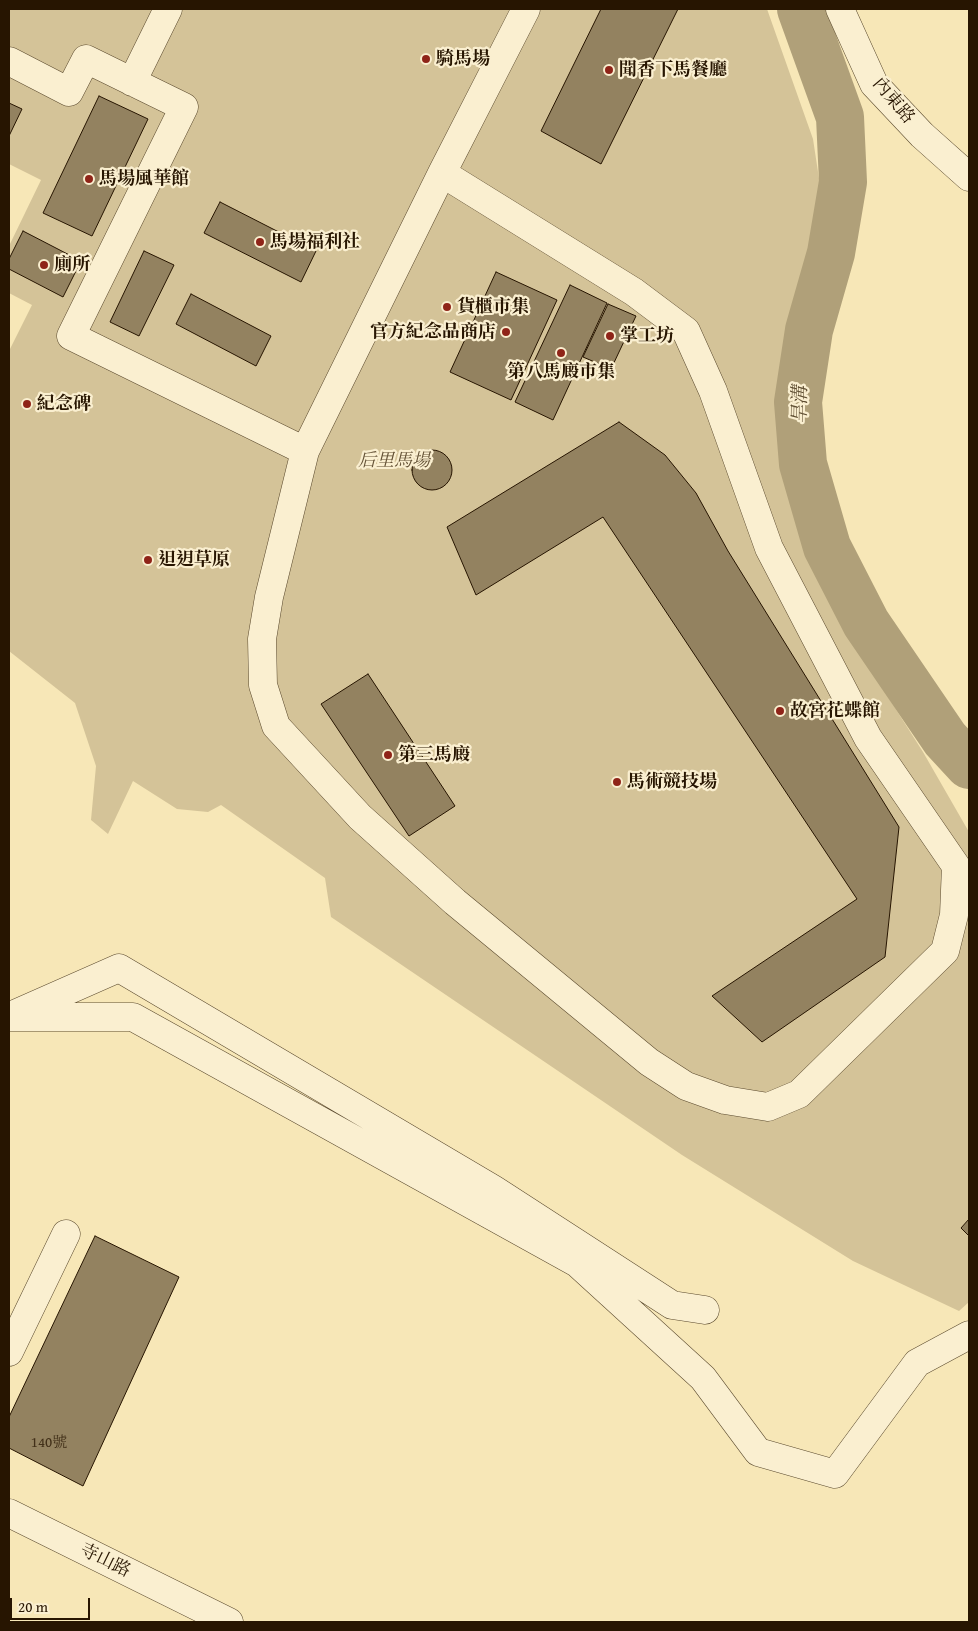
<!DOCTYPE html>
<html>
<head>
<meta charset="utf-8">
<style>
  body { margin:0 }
  #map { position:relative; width:978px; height:1631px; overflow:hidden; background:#f7e7b7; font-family:"Gentium Book Plus",serif }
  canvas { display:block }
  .frame { position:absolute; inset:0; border:10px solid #271501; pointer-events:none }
  .scale { position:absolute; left:10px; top:1598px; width:80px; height:22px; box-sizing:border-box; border:2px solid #271501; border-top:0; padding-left:6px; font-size:15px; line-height:18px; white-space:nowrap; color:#271501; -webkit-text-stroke:4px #faefd0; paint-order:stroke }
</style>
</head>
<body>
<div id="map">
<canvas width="978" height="1631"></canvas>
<div class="frame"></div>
<div class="scale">20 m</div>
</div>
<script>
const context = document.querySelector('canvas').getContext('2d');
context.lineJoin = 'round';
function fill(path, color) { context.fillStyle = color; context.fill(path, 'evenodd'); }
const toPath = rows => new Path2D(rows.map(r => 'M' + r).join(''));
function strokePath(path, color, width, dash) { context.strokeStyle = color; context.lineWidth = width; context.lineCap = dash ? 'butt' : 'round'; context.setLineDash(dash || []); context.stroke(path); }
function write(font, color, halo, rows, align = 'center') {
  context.font = font + ' "Gentium Book Plus","Noto Serif TC",serif'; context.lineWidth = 4.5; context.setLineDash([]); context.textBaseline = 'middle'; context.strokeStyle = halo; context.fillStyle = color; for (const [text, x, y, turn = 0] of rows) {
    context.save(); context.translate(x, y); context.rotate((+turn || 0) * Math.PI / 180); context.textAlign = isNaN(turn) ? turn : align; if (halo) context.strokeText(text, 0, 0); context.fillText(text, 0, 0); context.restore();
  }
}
fill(toPath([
  [9,9,767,9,813,139,820,185,809,251,787,323,775,401,783,462,808,541,836,610,876,678,923,752,969,832,969,1302,959,1311,853,1261,682,1155,331,917,325,878,221,805,208,812,177,809,133,781,108,834,91,820,96,766,75,703,9,651,9,351,32,305,9,293,9,246,41,180,9,164]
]), '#d4c398');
strokePath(toPath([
  [801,9,840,117,843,182,831,253,809,330,798,402,803,464,827,547,866,623,945,739,969,765]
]), '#b0a079', 48);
const building = toPath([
  [601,9,678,9,601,164,541,131,601,9],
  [99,96,148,119,92,236,43,213,99,96],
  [9,103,22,109,9,136,9,103],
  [220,202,316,251,301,282,204,233,220,202],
  [23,231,81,261,63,297,9,269,9,259,23,231],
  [144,251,174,265,139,336,110,322,144,251],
  [496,272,557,300,511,400,450,372,496,272],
  [570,285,607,303,553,420,515,402,570,285],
  [191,294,271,336,256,366,176,324,191,294],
  [608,304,636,316,611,369,583,357,608,304],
  [619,422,665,455,696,493,728,551,899,827,885,957,762,1042,712,996,857,899,603,517,476,595,447,527,619,422],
  '412 470a20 20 0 1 1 40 0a20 20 0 1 1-40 0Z',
  [368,674,455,806,409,836,321,704,368,674],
  [969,1219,969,1236,961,1228,969,1219],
  [95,1236,179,1277,83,1486,9,1448,9,1417,95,1236]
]);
fill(building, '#938260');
strokePath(building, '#271501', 1);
const minor = toPath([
  [840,9,874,84,922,135,969,177],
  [9,61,69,92,86,59,184,107,71,336,305,451,442,173,526,9],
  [132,82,168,9],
  [305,451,269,597,262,639,263,685,276,726,360,817,455,902,649,1062,686,1086,725,1100,768,1107,799,1094,945,951,954,915,956,866,868,738,769,548,713,391,686,331,634,292,442,173],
  [17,1013,119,968,493,1189,672,1305,705,1310],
  [9,1017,133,1017,577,1263,703,1378,758,1452,835,1474,917,1363,969,1335],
  [9,1352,66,1234],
  [9,1513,229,1622]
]);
strokePath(minor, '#5b4a2e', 29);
strokePath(minor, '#faefd0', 28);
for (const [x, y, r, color] of [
  [426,59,5,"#8f2418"],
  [609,70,5,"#8f2418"],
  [89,179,5,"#8f2418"],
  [260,242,5,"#8f2418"],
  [44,265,5,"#8f2418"],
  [447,307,5,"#8f2418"],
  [506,332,5,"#8f2418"],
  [610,336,5,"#8f2418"],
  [561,353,5,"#8f2418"],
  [27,404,5,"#8f2418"],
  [148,560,5,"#8f2418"],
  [780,711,5,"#8f2418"],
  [388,755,5,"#8f2418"],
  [617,782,5,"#8f2418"]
]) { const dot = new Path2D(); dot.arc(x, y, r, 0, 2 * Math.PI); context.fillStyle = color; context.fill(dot); strokePath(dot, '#faefd0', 2); }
write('15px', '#423019', null, [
  ["140號",49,1443]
]);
write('bold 18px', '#271501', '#faefd0', [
  ["騎馬場",436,59],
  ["聞香下馬餐廳",619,70],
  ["馬場風華館",99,179],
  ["馬場福利社",270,242],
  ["廁所",54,265],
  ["貨櫃市集",457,307],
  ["官方紀念品商店",496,332,"right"],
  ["掌工坊",620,336],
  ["第八馬廄市集",561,372,"center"],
  ["紀念碑",37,404],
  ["𨑨迌草原",158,560],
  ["故宮花蝶館",790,711],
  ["第三馬廄",398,755],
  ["馬術競技場",627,782]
], 'left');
write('18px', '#271501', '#faefd0', [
  ["內東路",893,101,50],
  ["寺山路",105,1561,26]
]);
write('italic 18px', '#645236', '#faefd0', [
  ["后里馬場",394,461]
]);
write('italic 19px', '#5e4d31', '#faefd0', [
  ["旱溝",801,405,-89]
]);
</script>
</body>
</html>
